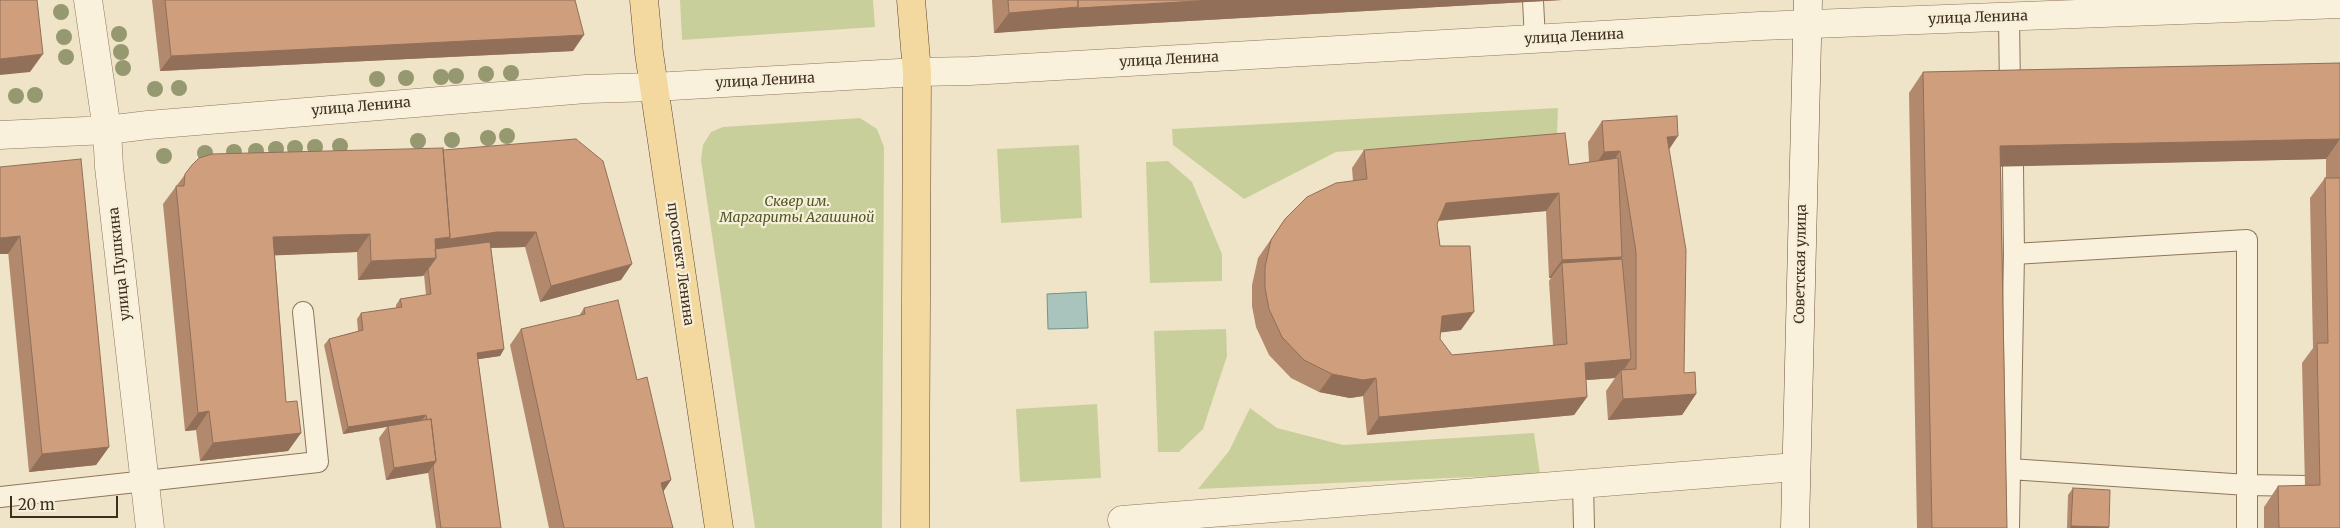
<!DOCTYPE html>
<html>
<head>
<meta charset="utf-8">
<style>
  body { margin:0 }
  #map { position:relative; width:2340px; height:528px; overflow:hidden; background:#f0e4c8; font-family:Merriweather,serif }
  canvas { display:block }
  .scale { position:absolute; left:10px; top:496px; width:108px; height:22px; box-sizing:border-box; border:2px solid #3d2e20; border-top:0; padding-left:6px; font-size:15px; line-height:18px; white-space:nowrap; color:#3d2e20; -webkit-text-stroke:4px #f7eed8; paint-order:stroke }
</style>
</head>
<body>
<div id="map">
<canvas width="2340" height="528"></canvas>
<div class="scale">20 m</div>
</div>
<script>
const context = document.querySelector('canvas').getContext('2d');
context.lineJoin = 'round';
function fill(path, color) { context.fillStyle = color; context.fill(path, 'evenodd'); }
const toPath = rows => new Path2D(rows.map(r => 'M' + r).join(''));
function strokePath(path, color, width, dash) { context.strokeStyle = color; context.lineWidth = width; context.lineCap = dash ? 'butt' : 'round'; context.setLineDash(dash || []); context.stroke(path); }
function write(font, color, halo, rows, align = 'center') {
  context.font = font + ' Merriweather,serif'; context.lineWidth = 4.5; context.setLineDash([]); context.textBaseline = 'middle'; context.strokeStyle = halo; context.fillStyle = color; for (const [text, x, y, turn = 0] of rows) {
    context.save(); context.translate(x, y); context.rotate((+turn || 0) * Math.PI / 180); context.textAlign = isNaN(turn) ? turn : align; if (halo) context.strokeText(text, 0, 0); context.fillText(text, 0, 0); context.restore();
  }
}
fill(toPath([
  [680,0,873,0,875,27,682,40],
  [1558,108,1557,135,1336,152,1244,199,1173,145,1172,129],
  [860,118,877,129,884,147,882,528,755,528,701,160,703,145,711,132,723,127],
  [1079,145,1082,218,1001,223,997,149],
  [1168,161,1192,182,1222,254,1222,281,1150,283,1146,162],
  [1226,329,1227,356,1203,429,1179,452,1158,452,1154,331],
  [1097,404,1101,478,1020,482,1016,409],
  [1250,408,1277,428,1343,445,1534,433,1540,474,1198,489,1229,451]
]), '#c9cf9b');
const water = toPath([
  [1086,292,1088,328,1048,329,1047,294,1086,292]
]);
fill(water, '#a9c4bc');
strokePath(water, '#6f938a', 1);
const lane = toPath([
  [1533,1,1535,39],
  [2009,17,2010,91],
  [2013,166,2014,254],
  [2010,469,2247,485,2305,486],
  [1583,484,1584,528],
  [0,497,318,462,303,312],
  [2009,528,2014,254,2247,240,2247,528]
]);
const street = toPath([
  [88,0,107,130,109,167,150,528],
  [0,135,107,130,148,125,586,89,654,87,917,72,970,71,1760,26,2340,4],
  [1122,520,1796,467]
]);
const secondary = toPath([
  [1795,528,1808,0]
]);
const primary = toPath([
  [644,0,649,53,719,528],
  [911,0,917,72,915,528]
]);
strokePath(lane, '#8d765c', 22);
strokePath(street, '#8d765c', 29);
strokePath(secondary, '#6f573f', 29);
strokePath(primary, '#5b4430', 29);
strokePath(lane, '#faf1dc', 20);
strokePath(street, '#faf1dc', 28);
strokePath(secondary, '#faf1dc', 28);
strokePath(primary, '#f3d9a0', 28);
context.fillStyle = '#96986f';
for (const [x, y] of [
  [61,12],
  [119,34],
  [64,37],
  [121,52],
  [66,57],
  [123,68],
  [511,73],
  [486,74],
  [456,76],
  [441,77],
  [406,78],
  [377,79],
  [179,88],
  [155,89],
  [35,95],
  [16,96],
  [507,136],
  [488,138],
  [452,140],
  [418,141],
  [340,146],
  [315,147],
  [295,148],
  [276,149],
  [256,151],
  [234,152],
  [205,153],
  [164,156]
]) { context.beginPath(); context.arc(x, y, 8, 0, 2 * Math.PI); context.fill(); }
fill(toPath([
  [152,0,575,0,573,51,160,71],
  [992,0,1562,0,1064,28,994,33],
  [2340,63,2340,528,2264,528,2264,507,2278,486,2305,486,2302,363,2313,348,2310,198,2325,178,2326,178,2326,159,2001,166,2007,528,1917,528,1909,93,1923,72],
  [1602,121,1669,150,1684,373,1696,394,1682,415,1608,420,1606,391,1615,378,1586,380,1587,397,1574,415,1367,435,1363,396,1350,398,1319,392,1291,378,1269,355,1256,327,1252,306,1252,285,1258,258,1285,219,1353,181,1352,168,1364,150,1569,165,1589,162,1588,142],
  [1546,211,1549,278,1551,278,1549,281,1553,345,1452,355,1440,339,1440,332,1461,330,1440,246,1437,224,1438,221],
  [443,150,621,280,540,302,525,247,491,248,504,349,500,356,478,359,501,528,436,528,428,472,386,480,379,438,387,427,343,434,324,345,329,339,358,331,357,319,361,313,396,308,396,305,400,299,426,295,424,275,423,276,358,280,357,252,275,255,286,402,301,433,288,451,200,461,196,430,185,431,163,204,192,165],
  [0,167,109,447,96,465,29,472],
  [584,308,637,380,671,480,663,492,673,528,549,528,510,345,521,329,579,316],
  [2073,488,2109,527,2108,528,2067,528,2068,495]
]), '#b2896c');
fill(toPath([
  [1214,0,1562,0,1064,28,994,33,1009,13,1078,7],
  [584,35,573,51,160,71,171,56],
  [43,54,30,72,0,75,0,59],
  [1678,136,1664,157,1667,137],
  [2340,139,2326,159,1986,167,2000,146],
  [1620,151,1606,172,1590,173,1604,152],
  [1559,193,1546,211,1434,221,1446,203],
  [497,232,536,232,525,247,486,248,427,256,435,239],
  [370,234,357,252,261,256,273,237],
  [20,236,8,254,0,254,0,238],
  [1622,257,1610,275,1562,263,1551,278,1549,278,1562,260],
  [436,258,423,276,358,280,371,261],
  [632,264,621,280,540,302,551,286],
  [1474,312,1461,330,1429,334,1442,316],
  [504,349,500,356,473,360,477,353],
  [1631,359,1621,374,1621,370,1615,378,1573,381,1585,363],
  [1332,374,1376,378,1363,396,1350,398,1319,392],
  [1696,394,1682,415,1608,420,1623,399],
  [1587,397,1574,415,1367,435,1379,417],
  [209,411,196,430,185,431,198,413],
  [426,415,421,421,343,434,348,427],
  [301,433,288,451,200,461,213,443],
  [109,447,96,465,29,472,42,454],
  [436,461,428,473,386,480,394,468],
  [671,480,660,496,661,483],
  [2071,526,2109,527,2108,528,2070,528]
]), '#916f58');
const building = toPath([
  [0,0,37,0,43,54,0,59,0,0],
  [165,0,575,0,584,35,171,56,165,0],
  [1008,0,1078,0,1078,7,1009,13,1008,0],
  [1078,0,1214,0,1078,8,1078,0],
  [2340,63,2340,139,2000,146,2007,528,1932,528,1923,72,2340,63],
  [1677,116,1678,136,1667,137,1686,250,1684,373,1695,372,1696,394,1623,399,1621,370,1636,369,1636,252,1620,151,1604,152,1602,121,1677,116],
  [1565,133,1569,165,1618,158,1622,257,1562,260,1559,193,1446,203,1437,224,1440,246,1470,246,1474,312,1442,316,1440,339,1452,355,1567,344,1562,263,1622,259,1631,359,1585,363,1587,397,1379,417,1376,378,1363,380,1332,374,1304,360,1282,337,1269,309,1265,288,1265,267,1271,240,1285,219,1307,197,1336,183,1367,179,1364,150,1565,133],
  [576,139,603,161,632,264,551,286,536,232,497,232,449,239,450,237,443,150,576,139],
  [443,148,450,237,435,239,436,258,371,261,370,234,273,237,286,402,297,401,301,433,213,443,209,411,198,413,176,186,184,186,185,174,192,165,199,158,212,154,443,148],
  [81,159,109,447,42,454,20,236,0,238,0,167,81,159],
  [2325,178,2340,178,2340,528,2279,528,2278,486,2320,485,2317,343,2328,343,2325,178],
  [490,242,504,349,477,353,501,528,441,528,433,466,436,461,431,419,427,420,426,415,348,427,329,339,363,330,361,313,402,307,400,299,431,294,428,269,436,258,435,249,490,242],
  [618,300,637,380,647,377,671,480,661,483,673,528,564,528,521,329,585,314,584,308,618,300],
  [431,419,436,461,394,468,388,426,431,419],
  [2073,488,2110,490,2109,527,2071,526,2073,488]
]);
fill(building, '#cf9f7d');
strokePath(building, '#916f58', 1);
write('14px', '#3d2e20', '#f7eed8', [
  ["улица Ленина",1978,18,-2],
  ["улица Ленина",1574,37,-3],
  ["улица Ленина",1169,60,-3],
  ["улица Ленина",765,81,-3],
  ["улица Ленина",361,107,-5],
  ["улица Пушкина",120,264,-96],
  ["проспект Ленина",680,264,82],
  ["Советская улица",1801,264,-89]
]);
write('italic 14px', '#4d5a26', '#f7eed8', [
  ["Сквер им.",797,202],
  ["Маргариты Агашиной",797,218]
]);
</script>
</body>
</html>
